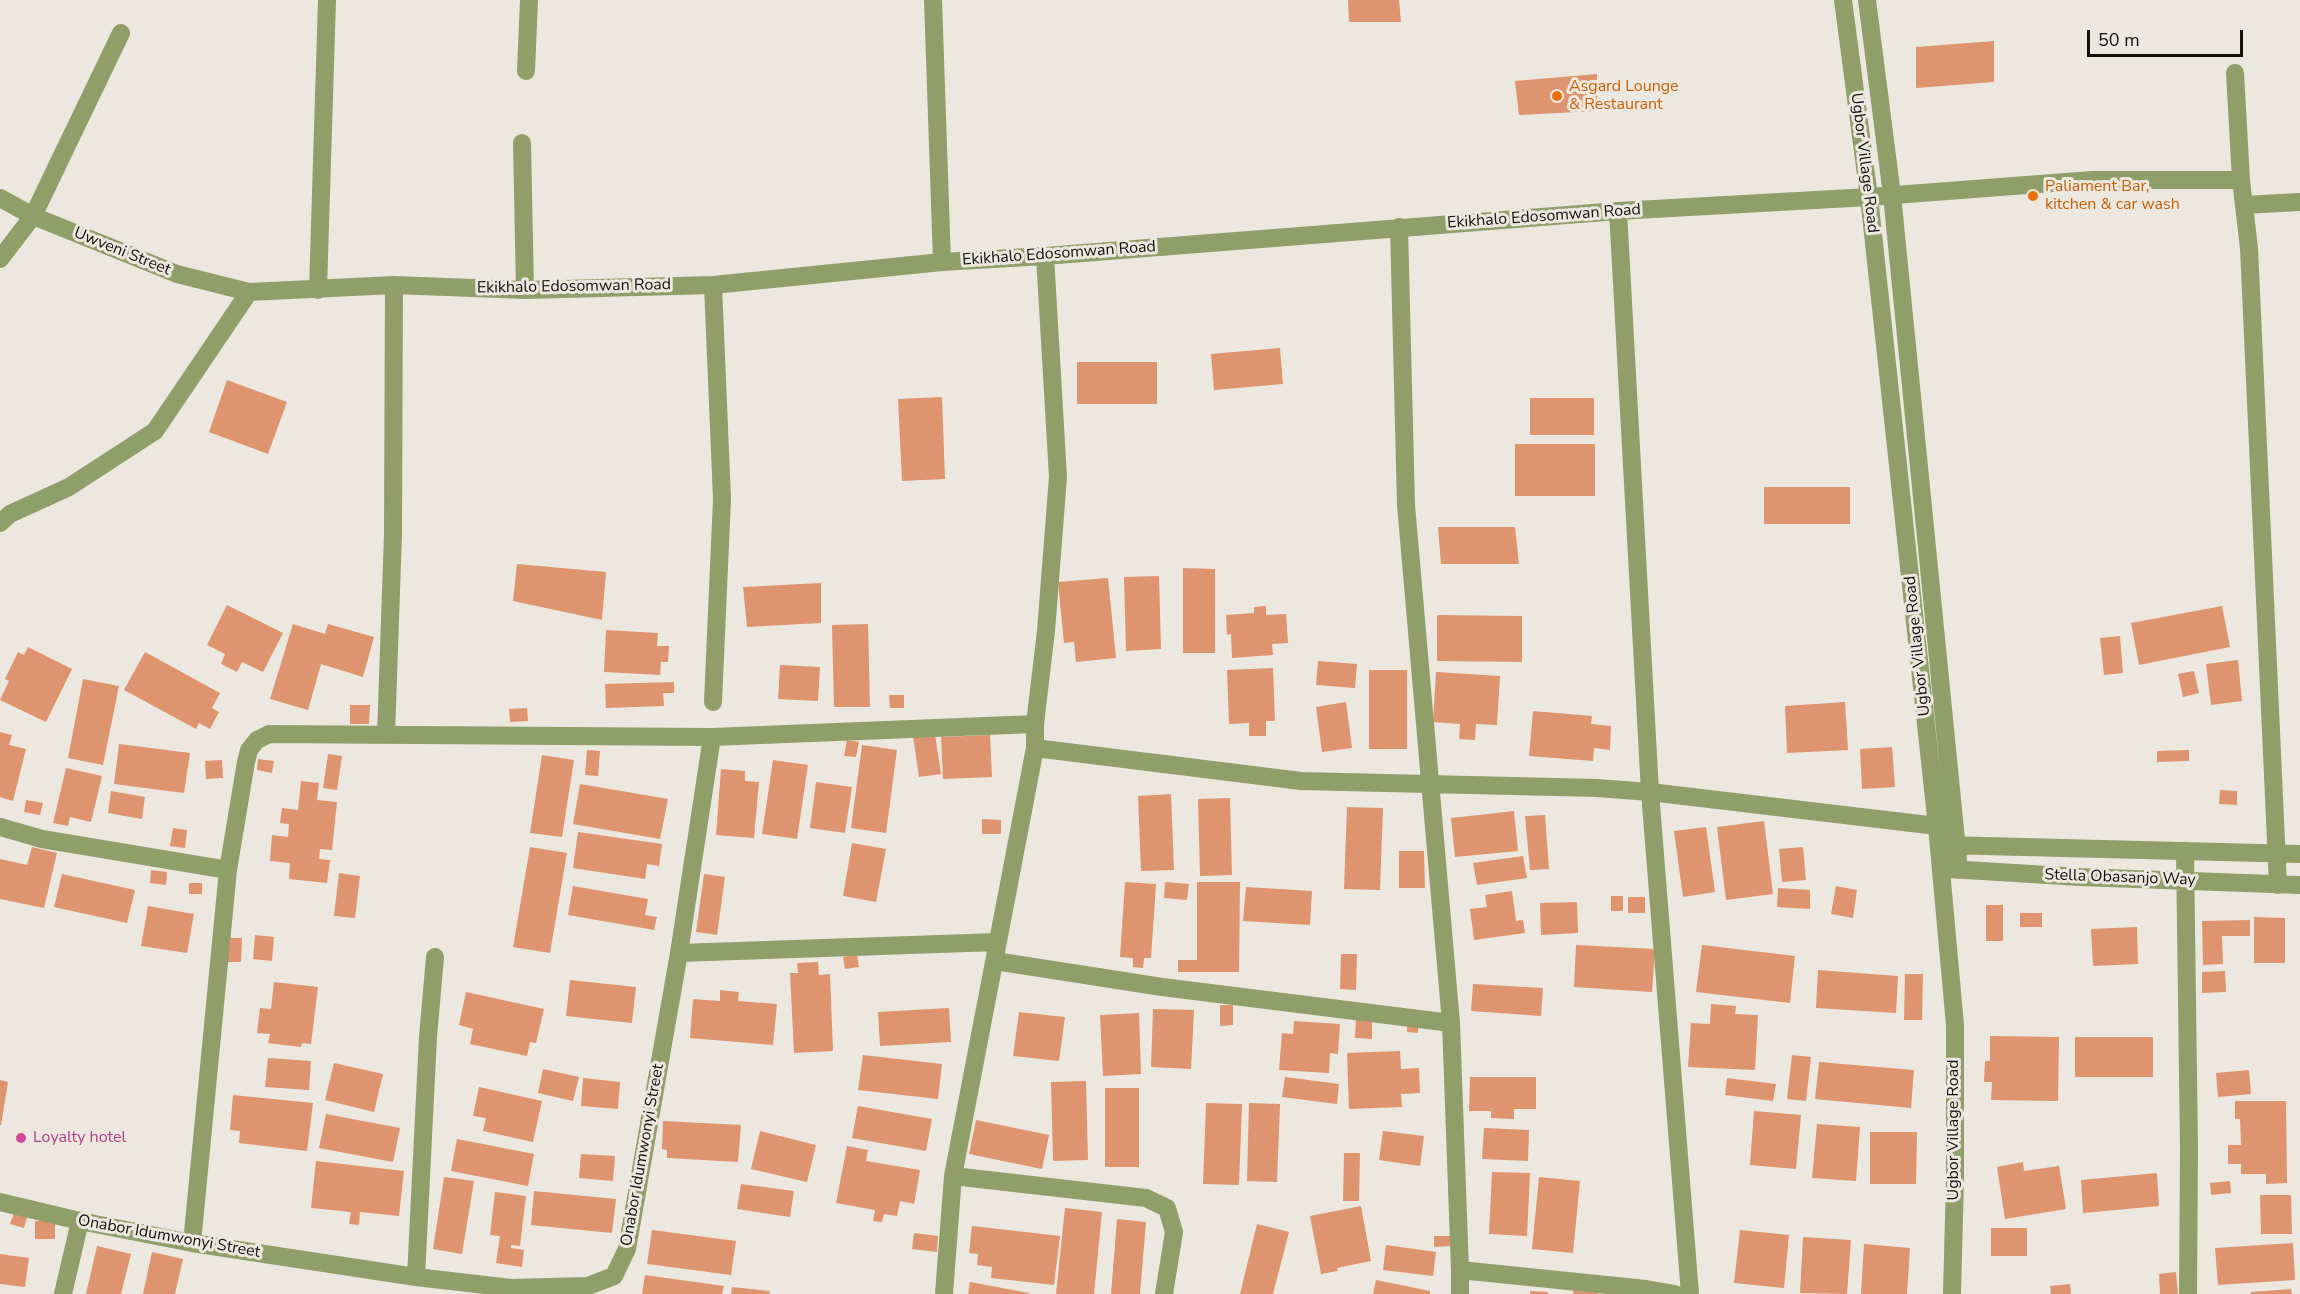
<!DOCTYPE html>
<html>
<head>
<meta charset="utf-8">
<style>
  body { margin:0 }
  #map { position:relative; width:2300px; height:1294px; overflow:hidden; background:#ece8df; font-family:"Nunito Sans",sans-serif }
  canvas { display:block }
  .scale { position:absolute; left:2087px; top:30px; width:156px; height:27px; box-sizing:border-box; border:3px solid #12110e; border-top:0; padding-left:8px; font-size:18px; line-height:21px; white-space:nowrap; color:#12110e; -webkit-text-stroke:4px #ece8df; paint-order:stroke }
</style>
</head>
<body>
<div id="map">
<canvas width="2300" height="1294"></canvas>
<div class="scale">50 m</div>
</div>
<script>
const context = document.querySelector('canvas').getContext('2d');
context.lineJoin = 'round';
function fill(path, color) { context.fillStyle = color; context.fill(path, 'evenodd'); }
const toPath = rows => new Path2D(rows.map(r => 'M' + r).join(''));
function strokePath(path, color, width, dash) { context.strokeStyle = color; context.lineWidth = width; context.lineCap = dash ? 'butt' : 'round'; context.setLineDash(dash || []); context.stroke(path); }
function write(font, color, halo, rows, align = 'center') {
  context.font = font + ' "Nunito Sans",sans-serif'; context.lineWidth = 6; context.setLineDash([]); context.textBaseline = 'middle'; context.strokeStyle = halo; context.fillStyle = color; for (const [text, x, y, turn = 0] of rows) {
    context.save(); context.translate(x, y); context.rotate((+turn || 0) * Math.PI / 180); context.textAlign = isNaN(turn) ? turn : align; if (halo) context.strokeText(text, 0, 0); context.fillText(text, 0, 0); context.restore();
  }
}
fill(toPath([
  [1348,0,1399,0,1401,22,1349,22],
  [1994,41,1994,82,1916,88,1916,47],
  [1597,74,1597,111,1519,115,1515,81],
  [1280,348,1283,384,1214,390,1211,354],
  [1077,362,1157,362,1157,404,1077,404],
  [227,380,287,402,268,454,209,432],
  [942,397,945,479,902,481,898,399],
  [1530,398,1594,398,1594,435,1530,435],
  [1515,444,1595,444,1595,496,1515,496],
  [1764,487,1850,487,1850,524,1764,524],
  [1438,527,1515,527,1519,564,1441,564],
  [517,564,606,572,602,620,513,601],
  [1183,568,1215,569,1215,653,1183,653],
  [1159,576,1161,649,1126,651,1124,577],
  [1108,578,1116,658,1076,662,1074,642,1064,643,1058,582],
  [821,583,821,623,747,627,743,587],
  [227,605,283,633,263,672,242,662,237,672,221,664,225,654,207,645],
  [1266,606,1266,615,1286,614,1288,643,1272,644,1273,655,1232,658,1231,634,1227,635,1226,615,1254,613,1254,607],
  [2222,606,2230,647,2139,665,2131,623],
  [1437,615,1522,616,1522,662,1437,661],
  [293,624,325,634,328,624,374,637,363,677,321,664,308,710,270,699],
  [868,624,870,707,834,707,832,625],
  [606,630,658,633,657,646,669,646,668,662,661,662,660,675,604,672],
  [2120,636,2123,673,2104,675,2100,638],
  [28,647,72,669,46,722,0,700,9,681,5,679,18,652,24,655],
  [145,652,220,693,212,708,219,712,210,729,199,723,196,729,124,690],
  [2238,660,2242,701,2211,705,2206,664],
  [1318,661,1357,664,1355,688,1316,685],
  [780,665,820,667,818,701,778,699],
  [1273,668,1275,721,1266,721,1266,736,1249,736,1249,723,1229,724,1227,670],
  [1369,670,1407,670,1407,749,1369,749],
  [2194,671,2199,693,2183,697,2178,674],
  [1436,672,1500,676,1497,725,1476,724,1475,740,1459,739,1460,724,1433,722],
  [83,679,119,686,103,765,68,758],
  [674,682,674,693,663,693,664,706,606,708,605,684],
  [889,695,904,695,904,708,890,708],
  [1346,702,1352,748,1322,752,1316,707],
  [1845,702,1848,750,1787,753,1785,706],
  [350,705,370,705,369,724,350,724],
  [527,708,528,721,510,722,509,709],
  [1533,711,1592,716,1591,724,1611,726,1610,750,1594,748,1593,761,1529,756],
  [0,732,12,735,9,745,26,749,13,801,0,797],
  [935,734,941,774,919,777,913,736],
  [990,735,992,777,943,779,941,737],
  [847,740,859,742,856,757,844,756],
  [119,744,190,753,184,793,114,784],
  [862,745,897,750,886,833,851,828],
  [1892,747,1895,787,1862,789,1860,749],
  [587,750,600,751,598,776,585,775],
  [2189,750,2189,761,2157,762,2157,751],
  [328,754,342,756,337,790,323,788],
  [542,755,574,760,562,837,530,833],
  [258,759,274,761,272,773,257,770],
  [222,760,223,778,206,779,205,761],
  [773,760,808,765,797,839,762,834],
  [66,768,102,776,91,822,70,817,68,826,53,823],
  [721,769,745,771,745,781,759,782,754,838,716,835],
  [301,781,319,783,317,800,337,802,332,850,320,849,319,859,330,860,327,883,289,879,290,863,270,861,272,835,288,837,289,824,280,823,282,808,298,810],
  [816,782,852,787,845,833,810,828],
  [580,784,668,799,660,839,573,824],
  [2220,790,2237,791,2237,805,2219,804],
  [111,791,145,797,142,819,108,813],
  [1171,794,1174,870,1141,871,1138,796],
  [1230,798,1232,875,1200,876,1198,799],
  [26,800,43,803,40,815,24,812],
  [1347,807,1383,808,1380,890,1344,889],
  [1514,811,1518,851,1455,857,1451,818],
  [1545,815,1549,869,1530,870,1525,816],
  [982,819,1001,820,1001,834,982,834],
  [1764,821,1773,894,1726,900,1717,827],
  [1706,827,1715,892,1683,897,1674,831],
  [173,828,187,830,185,848,170,846],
  [578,832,662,844,659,866,647,864,645,879,573,868],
  [852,843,886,849,876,902,843,896],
  [32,847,57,853,44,908,0,899,0,859,27,865],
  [530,847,567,853,550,953,513,947],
  [1803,847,1806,880,1782,882,1779,849],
  [1399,851,1424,851,1425,888,1399,888],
  [1523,856,1527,878,1477,885,1473,863],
  [151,870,167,872,166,885,150,883],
  [339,873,360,876,355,918,334,916],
  [62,874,135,890,127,923,54,907],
  [704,874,725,877,717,935,696,932],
  [1125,882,1156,884,1151,958,1144,958,1143,968,1133,967,1133,958,1120,957],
  [1165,882,1189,884,1187,900,1164,898],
  [1197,882,1240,882,1239,972,1178,972,1178,960,1197,960],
  [189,883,202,883,202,894,189,894],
  [573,886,648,899,645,915,657,917,654,930,568,915],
  [1836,886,1857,890,1853,918,1831,914],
  [1246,887,1312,891,1310,925,1243,921],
  [1778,888,1810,890,1810,909,1777,907],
  [1512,891,1516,921,1523,920,1525,933,1474,940,1470,909,1487,907,1485,895],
  [1611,896,1623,896,1623,911,1611,911],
  [1628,897,1645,897,1645,913,1628,913],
  [1577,902,1578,933,1541,935,1540,903],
  [1986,905,2003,905,2003,941,1986,941],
  [148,906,194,914,187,953,141,946],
  [2020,913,2042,913,2042,927,2020,927],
  [2254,917,2285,918,2285,963,2254,963],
  [2250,920,2250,936,2222,936,2223,964,2203,965,2202,921],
  [2137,927,2138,964,2093,966,2091,929],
  [255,935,274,937,272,961,253,959],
  [227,938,242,938,241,962,225,962],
  [1576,945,1655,949,1652,992,1574,987],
  [1702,945,1795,956,1790,1003,1696,992],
  [1341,954,1357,954,1356,990,1340,989],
  [857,955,859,967,845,969,843,957],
  [818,962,819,975,830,974,833,1051,794,1053,790,973,798,973,797,963],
  [1818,970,1898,976,1896,1013,1816,1008],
  [2225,971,2226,992,2202,993,2202,972],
  [1905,974,1923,974,1922,1020,1904,1020],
  [570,980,636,987,632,1023,566,1016],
  [274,982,318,987,311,1044,302,1043,301,1047,268,1043,270,1034,257,1033,260,1008,271,1009],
  [1473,984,1543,988,1541,1016,1471,1011],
  [720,990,739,992,738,1001,777,1004,773,1045,690,1038,693,999,720,1001],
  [466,992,544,1009,536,1043,530,1042,527,1056,470,1044,473,1029,459,1025],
  [1711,1004,1736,1006,1735,1014,1758,1015,1755,1070,1688,1067,1691,1023,1710,1024],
  [1220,1005,1233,1005,1233,1025,1220,1026],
  [949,1008,951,1042,880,1046,878,1012],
  [1153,1009,1194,1010,1191,1069,1151,1067],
  [1019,1012,1065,1017,1059,1061,1013,1056],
  [1139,1013,1141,1074,1103,1076,1100,1015],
  [1356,1019,1372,1019,1372,1039,1355,1038],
  [1294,1021,1340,1024,1338,1054,1330,1053,1329,1073,1279,1070,1282,1033,1293,1034],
  [1407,1023,1418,1023,1418,1033,1407,1032],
  [1990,1036,2059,1037,2058,1101,1991,1100,1992,1082,1984,1082,1985,1061,1990,1061],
  [2075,1037,2153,1037,2153,1077,2075,1077],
  [1400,1051,1401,1069,1419,1068,1420,1093,1401,1094,1402,1107,1349,1109,1347,1053],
  [863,1055,942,1064,938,1099,858,1090],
  [1792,1055,1811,1057,1806,1101,1787,1099],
  [268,1058,311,1061,309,1090,265,1087],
  [1819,1062,1914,1070,1911,1108,1815,1099],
  [334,1063,383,1074,374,1112,325,1100],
  [543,1069,579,1077,573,1101,538,1093],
  [2249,1070,2251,1094,2218,1097,2216,1073],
  [1285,1077,1339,1084,1337,1104,1282,1097],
  [1470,1077,1536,1077,1536,1109,1514,1109,1514,1119,1491,1118,1491,1111,1469,1111],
  [583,1078,620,1082,618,1109,581,1106],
  [1727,1078,1776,1084,1773,1101,1725,1095],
  [0,1080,8,1082,1,1125,0,1125],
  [1086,1081,1088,1160,1053,1161,1051,1082],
  [479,1087,542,1101,533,1142,483,1131,486,1118,473,1116],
  [1105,1088,1139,1088,1139,1167,1105,1167],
  [233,1095,313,1103,307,1151,239,1143,240,1131,230,1130],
  [2235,1101,2286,1101,2287,1183,2266,1184,2266,1174,2241,1174,2241,1164,2228,1164,2228,1145,2241,1145,2240,1119,2235,1119],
  [1206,1103,1242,1104,1239,1185,1203,1184],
  [1249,1103,1280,1104,1277,1182,1247,1181],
  [858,1106,932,1119,926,1151,852,1138],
  [1754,1111,1801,1115,1796,1169,1750,1165],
  [326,1114,400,1128,393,1162,319,1148],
  [976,1120,1049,1135,1042,1169,969,1154],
  [663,1121,741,1125,738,1162,667,1158,667,1150,662,1149],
  [1817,1124,1860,1127,1856,1181,1812,1178],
  [1484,1128,1529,1130,1528,1161,1482,1159],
  [760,1131,816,1145,807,1182,751,1169],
  [1383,1131,1424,1136,1420,1166,1379,1160],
  [1870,1132,1917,1132,1916,1184,1870,1184],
  [457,1139,534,1154,528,1186,451,1171],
  [847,1146,868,1150,866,1161,920,1170,914,1204,900,1201,897,1216,884,1214,882,1222,873,1221,875,1210,836,1203],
  [1344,1153,1360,1153,1359,1201,1343,1201],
  [581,1154,615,1156,613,1181,579,1178],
  [316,1161,404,1171,399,1216,360,1212,359,1225,349,1224,351,1212,311,1208],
  [2023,1162,2024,1171,2059,1166,2066,1209,2005,1219,1997,1167],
  [1492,1172,1530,1173,1527,1236,1489,1234],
  [2157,1173,2159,1206,2083,1213,2081,1180],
  [444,1177,474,1181,462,1254,433,1249],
  [1539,1177,1580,1181,1573,1253,1532,1249],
  [2230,1181,2231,1193,2211,1195,2210,1183],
  [741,1184,794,1191,790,1217,737,1209],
  [534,1191,616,1199,612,1233,531,1225],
  [495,1192,526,1196,520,1246,511,1245,511,1248,524,1250,522,1267,496,1263,500,1236,490,1235],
  [2260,1195,2291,1195,2292,1234,2261,1234],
  [1361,1206,1371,1261,1337,1268,1338,1271,1321,1274,1310,1216],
  [1065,1208,1102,1212,1094,1294,1056,1294],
  [14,1213,27,1217,24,1228,10,1224],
  [1117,1219,1146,1222,1140,1294,1111,1294],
  [35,1221,55,1221,55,1239,35,1239],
  [1257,1224,1289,1232,1273,1294,1240,1294],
  [972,1226,1060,1236,1054,1285,991,1278,992,1267,977,1265,978,1254,969,1253],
  [1991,1228,2027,1228,2027,1256,1991,1256],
  [652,1230,736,1241,731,1275,647,1264],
  [1740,1230,1789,1235,1784,1288,1734,1283],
  [914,1233,938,1236,937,1252,912,1249],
  [1434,1236,1450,1236,1450,1246,1434,1247],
  [1803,1237,1851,1240,1847,1294,1800,1293],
  [2293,1243,2295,1280,2218,1285,2215,1248],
  [1864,1244,1910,1248,1907,1294,1861,1294],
  [1386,1245,1436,1252,1433,1276,1383,1270],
  [97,1246,131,1254,121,1294,86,1294],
  [152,1252,183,1259,175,1294,143,1294],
  [0,1254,29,1258,25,1287,0,1284],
  [2176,1272,2178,1294,2160,1294,2159,1274],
  [645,1275,724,1286,722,1294,642,1294],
  [1376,1280,1430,1291,1430,1294,1373,1294],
  [970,1282,1029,1293,1029,1294,968,1294],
  [2070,1284,2071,1294,2051,1294,2050,1286],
  [732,1287,770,1291,769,1294,731,1294],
  [2291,1289,2292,1294,2251,1294,2251,1292],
  [1530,1291,1548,1292,1548,1294,1530,1294],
  [1573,1291,1598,1292,1598,1294,1573,1294]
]), '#de946e');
strokePath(toPath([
  [933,0,942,262],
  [1843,0,1869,197,1937,826,1955,1025,1955,1179,1952,1294],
  [1867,0,1892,195,1959,870],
  [526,71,529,0],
  [2235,73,2241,180],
  [522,143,525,290],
  [0,198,33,216,177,274,249,292,394,285,525,290,713,285,942,262,1045,256,1618,211,1869,197,2092,180,2241,180,2249,248,2278,885],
  [2244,205,2300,202],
  [1618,211,1650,792,1690,1294],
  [1399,227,1406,505,1451,1023,1460,1270,1646,1289,1675,1294],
  [0,259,33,216,121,33],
  [713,285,722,499,713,702],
  [318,290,327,0],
  [0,523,10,514,69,487,155,431,249,292],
  [386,735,393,534,394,285],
  [1035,748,1301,781,1597,788,1650,792,1937,826,1954,824],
  [0,827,42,839,228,870],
  [1945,845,2300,854],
  [2185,851,2189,1149,2188,1294],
  [1949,869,2080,877,2300,885],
  [679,953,997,942],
  [995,961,1162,987,1451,1023],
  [953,1176,1146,1198,1167,1208,1174,1232,1164,1294],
  [0,1202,80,1221,192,1243,416,1277,511,1288,588,1286,614,1276,627,1249,679,953,712,737],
  [192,1243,228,870,246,762,249,750,257,740,269,734,712,737,1035,724],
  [416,1277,428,1037,435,957],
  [63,1294,80,1221],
  [944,1294,953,1176,1035,748,1035,724,1046,631,1058,477,1045,256],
  [1460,1294,1460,1270]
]), '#909e6a', 18);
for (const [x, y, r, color] of [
  [1557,96,6,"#e8710a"],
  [2033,196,6,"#e8710a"],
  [21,1138,6,"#d1479c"]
]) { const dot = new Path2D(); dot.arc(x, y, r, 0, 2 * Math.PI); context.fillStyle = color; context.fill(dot); strokePath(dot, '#ece8df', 2); }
write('16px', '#c56008', '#ece8df', [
  ["Asgard Lounge",1569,87],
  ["& Restaurant",1569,105],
  ["Paliament Bar,",2045,187],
  ["kitchen & car wash",2045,205]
], 'left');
write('16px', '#12110e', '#ece8df', [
  ["Ugbor Village Road",1864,163,83],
  ["Ekikhalo Edosomwan Road",1544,217,-4],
  ["Uwveni Street",122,252,22],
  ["Ekikhalo Edosomwan Road",1059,254,-4],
  ["Ekikhalo Edosomwan Road",574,287,-1],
  ["Ugbor Village Road",1918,646,-96],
  ["Stella Obasanjo Way",2120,878,2],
  ["Ugbor Village Road",1954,1130,-90],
  ["Onabor Idumwonyi Street",643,1155,-80],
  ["Onabor Idumwonyi Street",169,1237,10]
]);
write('16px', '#b23c85', '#ece8df', [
  ["Loyalty hotel",33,1138]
], 'left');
</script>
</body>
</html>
